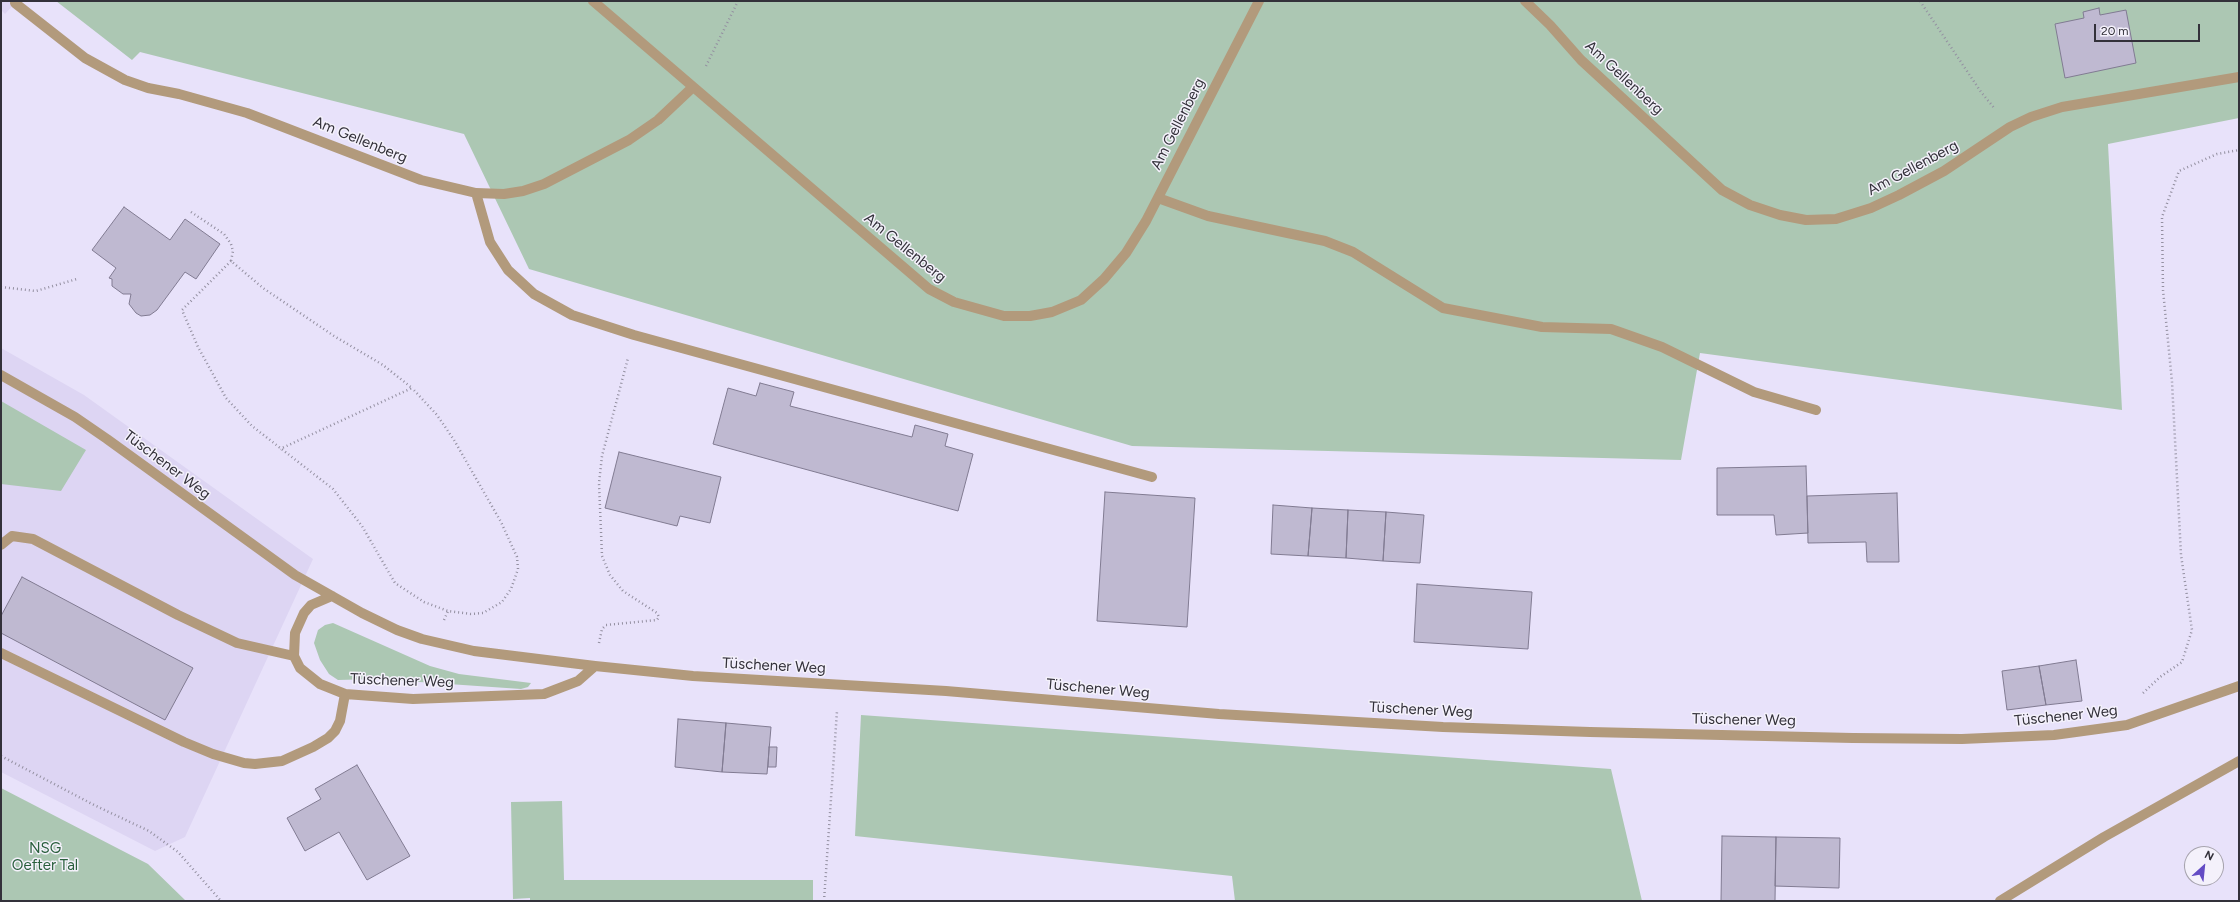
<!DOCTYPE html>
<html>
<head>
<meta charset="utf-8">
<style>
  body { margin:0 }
  #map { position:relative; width:2240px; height:902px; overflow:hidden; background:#e8e2fa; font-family:Figtree,sans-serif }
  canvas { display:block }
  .frame { position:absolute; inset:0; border:2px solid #33313a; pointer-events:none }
  .north { position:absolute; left:2184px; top:846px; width:40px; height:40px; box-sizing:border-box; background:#f4f1fb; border:1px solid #a7a4ae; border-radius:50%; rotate:27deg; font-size:11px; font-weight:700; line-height:16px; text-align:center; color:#33313a }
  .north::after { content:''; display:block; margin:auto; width:14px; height:18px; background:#634bc4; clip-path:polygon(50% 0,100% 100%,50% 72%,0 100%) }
  .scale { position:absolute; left:2094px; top:24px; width:106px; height:18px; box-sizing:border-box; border:2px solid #33313a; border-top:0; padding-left:5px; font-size:12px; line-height:14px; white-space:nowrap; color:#33313a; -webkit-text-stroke:3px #f4f1fb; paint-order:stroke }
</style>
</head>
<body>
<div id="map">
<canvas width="2240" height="902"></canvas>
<div class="frame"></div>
<div class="north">N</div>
<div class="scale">20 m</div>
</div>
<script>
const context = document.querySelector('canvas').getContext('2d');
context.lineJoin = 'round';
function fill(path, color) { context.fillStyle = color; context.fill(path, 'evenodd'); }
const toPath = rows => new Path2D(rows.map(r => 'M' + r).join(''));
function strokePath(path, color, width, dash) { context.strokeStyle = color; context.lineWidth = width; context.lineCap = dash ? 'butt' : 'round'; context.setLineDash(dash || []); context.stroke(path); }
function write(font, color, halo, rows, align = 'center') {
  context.font = font + ' Figtree,sans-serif'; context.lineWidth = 3; context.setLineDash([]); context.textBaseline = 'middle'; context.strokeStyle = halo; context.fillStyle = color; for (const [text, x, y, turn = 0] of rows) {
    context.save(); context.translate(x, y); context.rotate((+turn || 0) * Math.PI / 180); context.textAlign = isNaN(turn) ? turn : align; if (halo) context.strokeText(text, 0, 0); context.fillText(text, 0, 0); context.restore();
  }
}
fill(toPath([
  [1,1,17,1,5,14,1,10],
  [1,348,84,395,313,559,185,837,155,851,1,772]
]), '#ddd5f3');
fill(toPath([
  [56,1,2239,1,2239,118,2108,144,2122,410,1700,353,1681,460,1132,446,529,269,464,134,140,52,132,60],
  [1,401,86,450,61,491,1,484],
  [333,623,430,666,459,674,531,683,528,687,521,689,376,679,338,680,329,674,320,660,314,643,318,630,325,625],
  [861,715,1611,769,1642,901,1235,901,1232,876,855,836],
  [1,788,148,864,186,901,1,901],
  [562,801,564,880,813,880,813,901,530,901,530,898,513,899,511,802]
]), '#acc7b3');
const building = toPath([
  [2099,8,2100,15,2126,10,2136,63,2065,78,2055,24,2084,18,2083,12,2099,8],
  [124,207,170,240,185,219,220,244,196,279,185,272,157,310,150,315,141,316,136,313,129,304,131,294,123,294,112,286,112,279,109,278,116,268,92,250,124,207],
  [760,383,794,392,790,406,912,437,915,425,948,434,945,446,973,454,958,511,713,444,728,388,756,396,760,383],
  [619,452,721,477,710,523,680,516,677,526,605,508,619,452],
  [1806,466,1808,533,1776,535,1774,515,1717,515,1717,468,1806,466],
  [1105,492,1195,498,1187,627,1097,621,1105,492],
  [1897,493,1899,562,1867,562,1866,542,1808,543,1807,496,1897,493],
  [1273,505,1312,508,1308,556,1271,554,1273,505],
  [1312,508,1348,510,1346,558,1308,556,1312,508],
  [1348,510,1386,512,1383,561,1346,558,1348,510],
  [1386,512,1424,515,1420,563,1383,561,1386,512],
  [22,577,193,668,165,720,1,633,1,616,22,577],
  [1417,584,1532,592,1528,649,1414,642,1417,584],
  [2076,660,2082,701,2046,705,2039,666,2076,660],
  [2039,666,2046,705,2007,710,2002,671,2039,666],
  [678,719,726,723,722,772,675,767,678,719],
  [726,723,771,727,767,774,722,772,726,723],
  [769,747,777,747,776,767,768,767,769,747],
  [357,765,410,856,367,880,339,832,305,851,287,818,321,799,315,789,357,765],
  [1722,836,1776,837,1775,901,1721,901,1722,836],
  [1776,837,1840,838,1839,888,1775,886,1776,837]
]);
fill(building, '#bfb9d1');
strokePath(building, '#817b92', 1);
strokePath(toPath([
  [1920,1,1981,92,1995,109],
  [706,66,738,1],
  [191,212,224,234,231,244,233,251,231,261,263,288,334,336,383,365,412,388,280,449],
  [231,261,182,310,198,347,226,398,252,426,333,489,362,526,395,583,424,602,448,611,471,614,483,613,502,602,511,589,518,569,517,557,501,522,454,440,437,415,412,388],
  [1,287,36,291,77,279],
  [444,620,448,611],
  [599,643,602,629,606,625,657,620,659,617,657,613,623,591,610,575,602,556,599,483,602,456,628,358],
  [2143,693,2160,677,2182,662,2192,630,2181,555,2172,382,2163,290,2162,217,2179,171,2217,154,2239,150],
  [1,756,94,805,149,831,178,852,221,901],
  [824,901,837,711]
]), '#9490a1', 2.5, [1, 3]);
strokePath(toPath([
  [593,1,929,289,954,302,1004,316,1030,316,1052,312,1081,300,1104,279,1126,253,1146,221,1259,1],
  [1525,1,1550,25,1581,60,1722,190,1750,205,1780,215,1806,220,1836,219,1871,208,1899,195,1944,171,2010,127,2031,117,2062,107,2239,77],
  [15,3,85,58,125,80,148,88,179,94,247,113,421,180,476,193,504,194,523,191,544,184,629,140,658,120,693,87],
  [476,193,490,242,508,270,534,294,572,315,634,335,1152,477],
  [1158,198,1208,216,1325,241,1353,252,1443,308,1542,327,1611,329,1662,347,1754,392,1816,410],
  [1,375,75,417,107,439,295,575,362,613,397,630,422,639,474,651,595,666,693,676,946,691,1219,714,1443,727,1590,732,1853,738,1962,739,2054,735,2127,725,2239,686],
  [1,545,12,536,33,539,178,615,237,643,294,656],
  [332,596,311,605,304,613,295,633,294,656,300,668,320,684,345,694,413,699,544,694,578,681,595,666],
  [1,653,184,742,213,754,244,763,255,764,282,761,313,747,328,738,335,731,340,721,345,694],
  [2000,901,2104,837,2239,761]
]), '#b29a7c', 10);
write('15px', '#33313a', '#f4f1fb', [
  ["Am Gellenberg",1624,78,43],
  ["Am Gellenberg",1178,124,-63],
  ["Am Gellenberg",360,140,22],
  ["Am Gellenberg",1913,168,-28],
  ["Am Gellenberg",905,248,39],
  ["Tüschener Weg",167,465,37],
  ["Tüschener Weg",774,666,3],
  ["Tüschener Weg",402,681,2],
  ["Tüschener Weg",1098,689,5],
  ["Tüschener Weg",1421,710,3],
  ["Tüschener Weg",2066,716,-6],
  ["Tüschener Weg",1744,720,1]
]);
write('15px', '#295f3c', '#f4f1fb', [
  ["NSG",45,849],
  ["Oefter Tal",45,866]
]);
</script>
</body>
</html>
